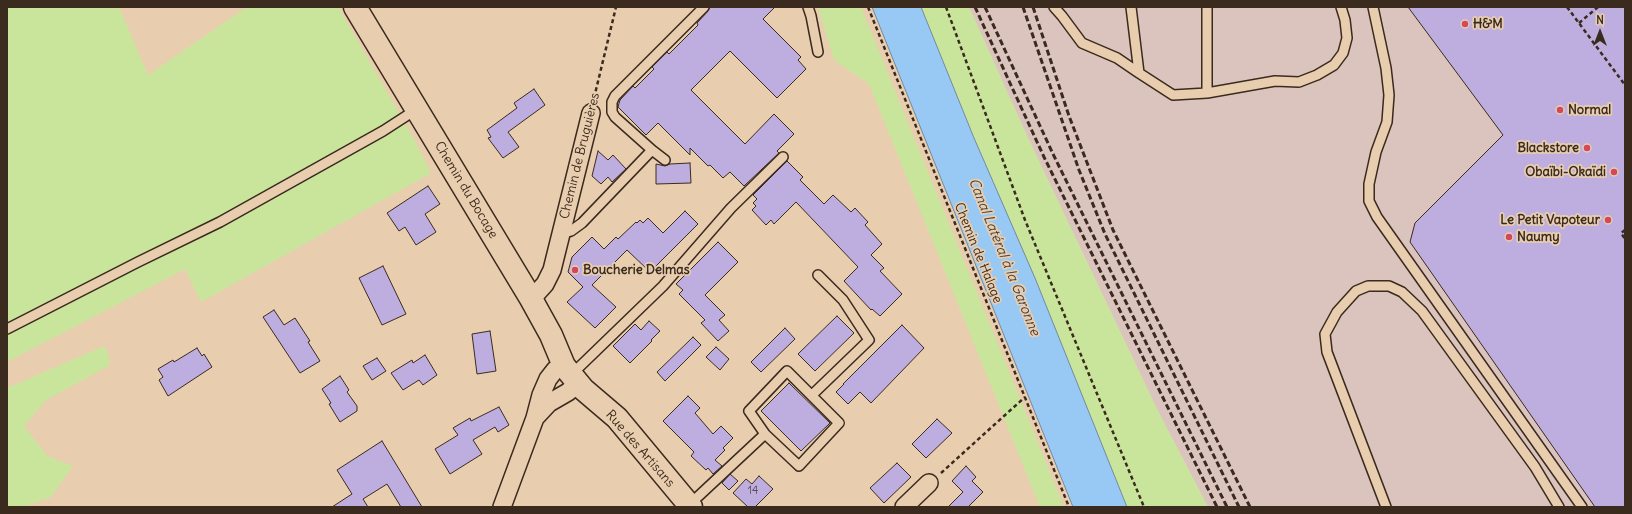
<!DOCTYPE html>
<html>
<head>
<meta charset="utf-8">
<style>
  body { margin:0 }
  #map { position:relative; width:1632px; height:514px; overflow:hidden; background:#e8ceaf; font-family:Delius,sans-serif }
  canvas { display:block }
  .frame { position:absolute; inset:0; border:8px solid #3b2a1e; pointer-events:none }
  .north { position:absolute; left:1580px; top:12px; width:40px; height:40px; -webkit-text-stroke:3px #e8ceaf; paint-order:stroke; rotate:0deg; font-size:11px; font-weight:700; line-height:16px; text-align:center; color:#3b2a1e }
  .north::after { content:''; display:block; margin:auto; width:14px; height:18px; background:#3b2a1e; clip-path:polygon(50% 0,100% 100%,50% 72%,0 100%) }
</style>
</head>
<body>
<div id="map">
<canvas width="1632" height="514"></canvas>
<div class="frame"></div>
<div class="north">N</div>
</div>
<script>
const context = document.querySelector('canvas').getContext('2d');
context.lineJoin = 'round';
function fill(path, color) { context.fillStyle = color; context.fill(path, 'evenodd'); }
const toPath = rows => new Path2D(rows.map(r => 'M' + r).join(''));
function strokePath(path, color, width, dash) { context.strokeStyle = color; context.lineWidth = width; context.lineCap = dash ? 'butt' : 'round'; context.setLineDash(dash || []); context.stroke(path); }
function write(font, color, halo, rows, align = 'center') {
  context.font = font + ' Delius,sans-serif'; context.lineWidth = 3.5; context.setLineDash([]); context.textBaseline = 'middle'; context.strokeStyle = halo; context.fillStyle = color; for (const [text, x, y, turn = 0] of rows) {
    context.save(); context.translate(x, y); context.rotate((+turn || 0) * Math.PI / 180); context.textAlign = isNaN(turn) ? turn : align; if (halo) context.strokeText(text, 0, 0); context.fillText(text, 0, 0); context.restore();
  }
}
fill(toPath([
  [969,7,1625,7,1625,507,1208,507,1158,411,1028,138]
]), '#dbc4bd');
fill(toPath([
  [7,7,119,7,148,75,247,7,338,7,415,141,431,173,201,302,185,269,7,362],
  [818,7,861,7,1064,507,1040,507,869,84,834,60],
  [921,7,969,7,1028,138,1158,411,1208,507,1127,507,974,138],
  [104,346,108,353,110,365,46,400,24,426,47,456,73,466,51,497,23,507,7,507,7,388]
]), '#c9e59c');
const water = toPath([
  [872,7,921,7,974,138,1035,278,1127,507,1073,507,872,7]
]);
fill(water, '#98c9f4');
strokePath(water, '#73899e', 1);
const building = toPath([
  [710,7,775,7,763,19,801,57,798,60,806,69,777,98,730,51,691,90,745,144,774,114,794,134,777,151,779,153,744,186,730,172,723,178,710,165,708,166,690,148,690,155,658,123,646,135,618,107,620,100,633,86,635,88,654,69,652,67,667,52,669,54,698,25,697,23,708,11,710,7],
  [1408,7,1625,7,1625,507,1595,507,1410,242,1415,223,1503,135,1408,7],
  [534,89,545,105,508,132,519,147,503,158,488,138,491,137,487,130,517,108,514,103,534,89],
  [598,151,608,160,613,155,626,169,612,182,608,177,601,184,592,176,598,151],
  [787,161,803,177,800,180,824,204,833,195,851,212,855,208,868,222,865,225,882,244,871,255,884,268,880,271,902,294,880,316,872,309,871,310,844,281,858,267,796,202,774,224,771,220,766,225,752,210,756,206,753,203,757,199,753,195,787,161],
  [690,163,691,183,656,184,656,164,665,166,670,164,690,163],
  [428,186,440,204,425,214,436,232,416,245,405,227,399,231,387,213,428,186],
  [685,211,698,224,650,272,627,250,592,285,616,307,595,328,567,302,583,287,568,272,572,257,592,237,604,249,616,237,618,239,636,222,637,223,640,220,643,223,648,218,663,233,685,211],
  [718,242,738,262,705,295,725,315,719,320,729,331,718,341,701,323,705,320,679,294,683,290,676,284,718,242],
  [383,266,406,314,382,325,359,278,383,266],
  [274,310,284,325,295,318,310,341,308,342,320,361,300,373,263,317,274,310],
  [837,316,854,333,815,371,798,354,837,316],
  [649,321,660,331,651,340,652,341,630,363,613,346,635,324,641,330,649,321],
  [902,325,924,348,871,403,860,392,848,404,836,392,844,384,843,384,902,325],
  [785,328,795,339,761,372,751,362,785,328],
  [490,331,496,371,477,374,472,334,490,331],
  [693,337,701,345,665,381,657,372,693,337],
  [716,347,729,359,720,370,706,357,716,347],
  [197,348,202,356,204,354,212,367,168,396,159,380,163,377,158,369,173,360,174,362,197,348],
  [425,355,437,375,423,385,419,380,403,390,391,373,412,360,413,363,425,355],
  [377,358,386,371,372,380,363,366,377,358],
  [340,376,349,390,347,392,357,406,357,411,340,422,329,404,331,403,322,389,340,376],
  [789,383,830,423,801,451,761,411,789,383],
  [688,396,700,408,695,413,713,434,721,426,733,438,723,448,725,450,715,460,722,466,713,474,708,468,706,470,691,456,694,452,663,421,688,396],
  [499,407,509,425,498,432,495,427,473,440,482,454,450,474,435,449,458,435,453,428,470,418,471,421,499,407],
  [937,419,952,433,926,458,912,444,937,419],
  [382,441,422,507,401,507,387,484,363,499,368,507,332,507,352,494,337,470,382,441],
  [897,463,911,477,884,503,870,488,897,463],
  [966,466,976,477,972,481,983,492,968,507,948,507,963,492,952,481,966,466],
  [730,474,738,481,729,490,722,483,730,474],
  [759,476,773,489,755,507,748,507,733,493,746,479,752,484,759,476]
]);
fill(building, '#beaedf');
strokePath(building, '#3b2a1e', 1);
const lane = toPath([
  [808,7,811,16,818,52],
  [1054,7,1062,16,1082,43,1117,58,1139,73],
  [1131,7,1139,73,1173,95,1207,93,1275,81,1299,82,1317,75,1334,65,1343,53,1347,38,1345,20,1341,7],
  [1373,7,1386,68,1389,95,1387,122,1376,152,1369,184,1369,201,1377,217,1582,507],
  [1207,93,1207,7],
  [652,150,665,160],
  [561,234,571,231,582,223,652,150,615,117,612,112,612,102,615,96,704,7],
  [7,329,138,262,220,222,383,131,417,109],
  [571,375,663,286,731,208,783,157],
  [812,395,869,340,843,300,818,275],
  [689,505,765,434,749,411,787,371,839,423,799,466,765,434],
  [1386,507,1327,352,1325,334,1337,312,1356,291,1368,286,1389,286,1402,292,1422,311,1535,467,1559,507]
]);
const street = toPath([
  [530,297,536,294,545,284,552,270,591,113],
  [535,418,549,403,568,392,578,383],
  [502,507,535,418,541,395,548,379,555,370,564,366],
  [904,507,929,483]
]);
const secondary = toPath([
  [355,7,530,297,551,335,564,366,583,389,617,418,691,507]
]);
strokePath(lane, '#3b2a1e', 12);
strokePath(street, '#3b2a1e', 20);
strokePath(secondary, '#3b2a1e', 25);
strokePath(toPath([
  [868,7,1069,507],
  [946,7,1025,220,1144,507],
  [1567,7,1625,85],
  [1579,23,1598,7],
  [594,98,616,7],
  [1625,230,1621,233,1625,239],
  [941,473,1025,397]
]), '#3b2a1e', 2.5, [4, 3]);
strokePath(lane, '#e8ceaf', 9);
strokePath(street, '#e8ceaf', 17);
strokePath(secondary, '#e8ceaf', 22);
strokePath(toPath([
  [975,7,1044,157,1217,507],
  [985,7,1053,154,1227,507],
  [1023,7,1079,170,1105,234,1239,507],
  [1033,7,1069,116,1113,230,1250,507]
]), '#3b2a1e', 3, [6, 3]);
for (const [x, y, r, color] of [
  [1465,24,4,"#d1495b"],
  [1560,110,4,"#d1495b"],
  [1587,148,4,"#d1495b"],
  [1614,172,4,"#d1495b"],
  [1608,220,4,"#d1495b"],
  [1509,237,4,"#d1495b"],
  [575,270,4,"#d1495b"]
]) { const dot = new Path2D(); dot.arc(x, y, r, 0, 2 * Math.PI); context.fillStyle = color; context.fill(dot); strokePath(dot, '#e8ceaf', 1.5); }
write('11px', '#5c4b4e', null, [
  ["14",753,491]
]);
write('bold 13px', '#3b2a1e', '#e8ceaf', [
  ["H&M",1473,24],
  ["Normal",1568,110],
  ["Blackstore",1579,148,"right"],
  ["Obaïbi-Okaïdi",1606,172,"right"],
  ["Le Petit Vapoteur",1600,220,"right"],
  ["Naumy",1517,237],
  ["Boucherie Delmas",583,270]
], 'left');
write('13px', '#3b2a1e', '#e8ceaf', [
  ["Chemin de Bruguières",580,156,-76],
  ["Chemin du Bocage",466,190,59],
  ["Chemin de Halage",978,253,68],
  ["Rue des Artisans",640,449,49]
]);
write('italic 14px', '#49423e', '#e8ceaf', [
  ["Canal Latéral à la Garonne",1004,257,68]
]);
</script>
</body>
</html>
